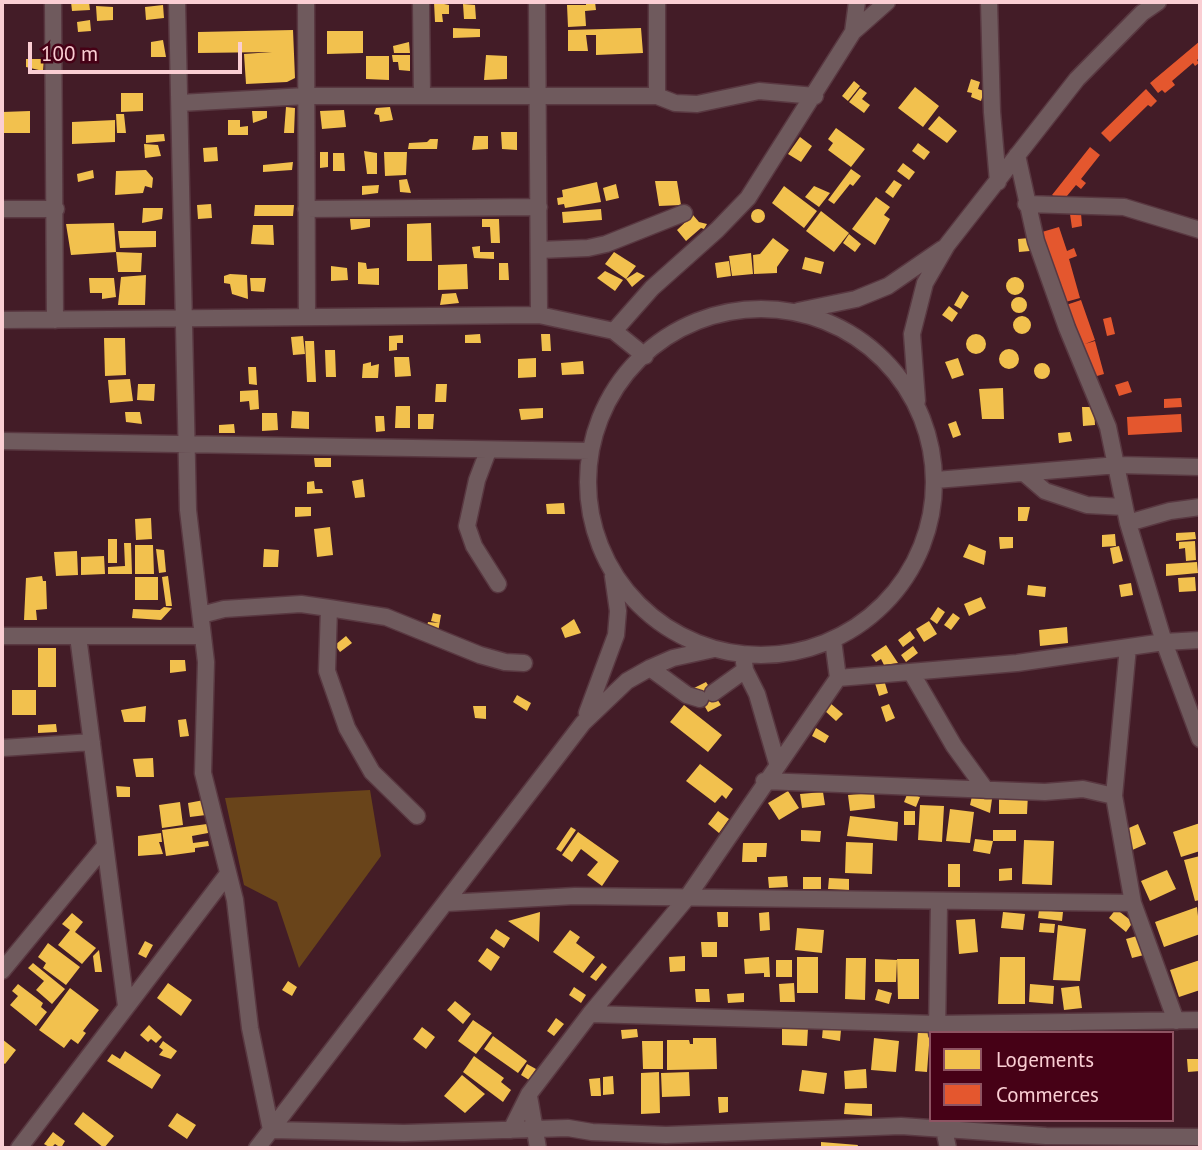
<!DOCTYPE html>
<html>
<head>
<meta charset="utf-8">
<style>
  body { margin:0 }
  #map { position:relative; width:1202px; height:1150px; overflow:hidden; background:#431c27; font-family:"PT Sans",sans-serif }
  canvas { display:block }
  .frame { position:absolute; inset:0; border:4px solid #faced3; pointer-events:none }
  .legend { position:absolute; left:929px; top:1031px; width:245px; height:91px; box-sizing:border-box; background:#460116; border:2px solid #8e5362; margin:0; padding:9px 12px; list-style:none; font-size:21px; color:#faced3 }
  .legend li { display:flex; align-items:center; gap:14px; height:35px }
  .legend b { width:35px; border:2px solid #8e5362 }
  .scale { position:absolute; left:28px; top:42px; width:214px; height:32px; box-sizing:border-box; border:4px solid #faced3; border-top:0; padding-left:9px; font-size:21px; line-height:24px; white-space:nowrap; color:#faced3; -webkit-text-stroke:5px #460116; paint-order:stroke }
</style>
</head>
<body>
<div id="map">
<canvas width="1202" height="1150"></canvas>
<div class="frame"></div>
<ul class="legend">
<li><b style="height:19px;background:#f2c14e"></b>Logements</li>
<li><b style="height:19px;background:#e4572e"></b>Commerces</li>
</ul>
<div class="scale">100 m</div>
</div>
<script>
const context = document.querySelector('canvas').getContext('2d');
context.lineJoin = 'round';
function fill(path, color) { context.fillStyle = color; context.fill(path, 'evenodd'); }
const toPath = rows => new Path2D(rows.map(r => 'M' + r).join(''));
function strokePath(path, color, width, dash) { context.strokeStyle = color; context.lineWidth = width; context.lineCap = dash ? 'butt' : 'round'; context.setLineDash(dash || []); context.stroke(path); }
fill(toPath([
  [370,790,381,856,299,968,277,902,244,885,225,798]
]), '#69441a');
fill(toPath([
  [71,2,89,2,90,10,72,11],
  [434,2,449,5,449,14,442,14,443,22,435,22],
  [586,2,595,2,596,10,585,11,586,26,568,27,567,5,586,5],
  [463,4,475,5,476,19,464,19],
  [163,5,164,18,146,20,145,7],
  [96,6,113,7,113,20,97,21],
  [90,20,91,31,78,32,77,22],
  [453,28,480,29,480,37,453,38],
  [641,28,643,53,596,55,596,35,586,35,588,51,568,51,568,30],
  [293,30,295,78,287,82,246,84,244,54,272,52,198,53,198,32],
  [327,31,363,31,363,53,327,54],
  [163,40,166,57,151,57,151,42],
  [409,42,410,53,394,53,393,46],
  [392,55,410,55,410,71,399,70,398,62,393,62],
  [486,55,507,56,507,79,484,80],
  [366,56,389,56,389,80,366,79],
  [26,59,44,59,43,71,26,67],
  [971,79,980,82,978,89,984,91,981,101,971,97,972,93,967,92],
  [854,81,860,86,848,101,842,96],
  [915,87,939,106,923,127,898,108],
  [860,88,867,93,862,99,870,105,864,113,849,102],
  [121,93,143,93,143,111,121,112],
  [286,107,295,108,294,133,284,133],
  [390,107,393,120,380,122,379,115,374,114,376,108],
  [344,110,346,127,322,129,320,111],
  [30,111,30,133,2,133,2,112],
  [252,111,267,111,267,118,253,123],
  [116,114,124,114,126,133,117,133],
  [939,116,957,131,947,143,928,129],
  [115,120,115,142,72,144,72,122],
  [228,120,240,120,240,127,248,126,248,135,228,135],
  [836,128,865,149,851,167,828,150,833,143,828,139],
  [501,132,517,132,517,150,502,149],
  [164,134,165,141,146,143,146,135],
  [474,136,488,136,488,149,472,150],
  [800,137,812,146,801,162,788,154],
  [430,139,438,139,437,149,408,149,409,143,427,142],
  [918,143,930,152,924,160,912,151],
  [144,144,158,145,161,156,145,158],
  [217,147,218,161,204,162,203,148],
  [364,151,377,153,377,174,367,174],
  [320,152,328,152,328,167,320,168],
  [384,152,407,152,406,175,385,176],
  [333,153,344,153,345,171,333,171],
  [293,162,292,170,263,172,263,165],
  [903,163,915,172,909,180,897,171],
  [851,169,861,176,853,186,850,184,834,204,828,200],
  [93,170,94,178,78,182,77,174],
  [146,170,153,178,152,188,145,186,143,193,115,195,116,171],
  [407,179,411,193,400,192,399,180],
  [894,180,902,185,893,198,885,192],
  [655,181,677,181,681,205,659,206],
  [597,182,601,202,565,208,564,204,558,205,557,198,563,197,562,190],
  [616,184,619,198,606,201,603,188],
  [379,185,378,193,362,195,362,186],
  [784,186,817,211,804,228,772,203],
  [814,186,830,193,819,207,805,197],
  [876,197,890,207,884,215,890,219,875,245,852,229],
  [211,204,212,218,198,219,197,205],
  [255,205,294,205,293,216,254,216],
  [143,208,163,208,162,219,142,223],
  [601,209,602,220,563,223,562,212],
  '751 216a7 7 0 1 1 14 0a7 7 0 1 1-14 0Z',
  [821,211,849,233,834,252,806,231],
  [693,215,699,222,707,224,704,229,701,228,686,241,677,230],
  [350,219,370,219,370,227,351,230],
  [482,219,499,219,500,243,491,243,490,227,482,227],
  [114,223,116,252,142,253,141,272,118,272,116,252,71,255,66,224],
  [431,223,432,261,407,261,407,224],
  [253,225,273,225,274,245,251,244],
  [118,231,156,231,156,247,120,248],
  [849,234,861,244,855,252,843,243],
  [773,238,789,250,777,267,777,273,754,274,753,255,760,254],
  [1029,238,1030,251,1019,252,1018,239],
  [480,246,480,252,494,252,494,259,474,258,472,247],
  [614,252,636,266,626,279,605,264],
  [751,253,753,274,732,276,729,256],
  [805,257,824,262,821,274,802,269],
  [729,261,731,276,717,278,715,263],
  [358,262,366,263,367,269,379,268,379,285,358,284],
  [499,263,508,263,509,280,499,280],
  [467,264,468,289,438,290,438,265],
  [331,266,347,268,348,280,331,281],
  [605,271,623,280,615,291,597,278],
  [637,272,645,276,632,287,626,279],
  [230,274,247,275,248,299,232,294,230,284,224,283,224,276],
  [146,275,145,305,118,305,121,277],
  '1006 286a9 9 0 1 1 18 0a9 9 0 1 1-18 0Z',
  [89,278,114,278,116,297,102,299,102,293,90,293],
  [250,278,266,278,264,292,251,291],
  [962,291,969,296,961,309,954,305],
  [456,293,459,303,440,305,442,294],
  '1011 305a8 8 0 1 1 16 0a8 8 0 1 1-16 0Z',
  [949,306,958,313,952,322,942,315],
  '1013 325a9 9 0 1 1 18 0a9 9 0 1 1-18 0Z',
  '966 344a10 10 0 1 1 20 0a10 10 0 1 1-20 0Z',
  [480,334,481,343,465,343,465,335],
  [541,334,550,334,551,351,542,351],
  [403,335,403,343,397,343,397,350,389,351,389,336],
  [303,336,305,354,293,355,291,337],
  [104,338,125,338,126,375,105,376],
  [305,341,314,341,316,382,307,382],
  '999 359a10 10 0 1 1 20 0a10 10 0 1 1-20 0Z',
  [325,350,335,350,336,377,326,377],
  [394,357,409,357,411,376,395,377],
  [536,358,536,377,518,378,518,359],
  [958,358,964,375,952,379,945,362],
  [583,361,584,374,562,375,561,363],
  [371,362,371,366,379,364,378,378,362,378,363,364],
  '1034 371a8 8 0 1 1 16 0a8 8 0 1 1-16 0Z',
  [248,367,256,367,257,385,249,384],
  [130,379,133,401,110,403,108,380],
  [138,384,155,384,154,401,137,400],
  [436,384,447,384,446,402,435,402],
  [1003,388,1004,419,982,419,979,389],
  [258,390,259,409,250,410,249,401,240,402,240,391],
  [396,406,410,406,410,428,395,428],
  [1082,407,1094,407,1095,425,1083,426],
  [543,408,543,418,521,420,519,409],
  [292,411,309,412,309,429,291,428],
  [125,412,140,412,142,424,126,422],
  [262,413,277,413,278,430,262,431],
  [418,414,434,414,433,429,418,429],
  [375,416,384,416,385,431,376,432],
  [956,421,961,435,953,438,948,424],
  [234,424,235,433,219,433,219,425],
  [1070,432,1072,441,1059,443,1058,433],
  [314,458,331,458,331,467,315,467],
  [363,479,365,497,355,498,352,481],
  [314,481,315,489,322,489,323,493,307,494,307,482],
  [564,503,565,514,547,514,546,504],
  [295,507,311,507,311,516,295,517],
  [1018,507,1030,507,1027,521,1018,521],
  [151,518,152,539,136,540,135,519],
  [330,527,333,555,317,557,314,529],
  [1195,532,1196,539,1176,541,1176,533],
  [1115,534,1116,546,1102,547,1102,535],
  [999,537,1013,537,1013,548,1000,549],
  [108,539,117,539,117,563,108,563],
  [1195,541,1196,560,1186,561,1185,548,1179,549,1179,542],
  [124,543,131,543,132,574,108,574,108,567,125,566],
  [969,544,986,551,984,565,963,557],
  [135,545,153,545,154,574,135,574],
  [1119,546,1123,561,1113,564,1110,548],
  [156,549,164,550,166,572,159,573],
  [264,549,279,550,278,567,263,567],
  [77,551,78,575,56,576,54,552],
  [104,556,105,574,81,575,81,557],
  [1197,562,1198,573,1166,576,1166,564],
  [42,576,43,581,46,581,47,609,36,610,37,620,24,620,26,578],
  [168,576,172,606,166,606,162,577],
  [135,577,158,577,158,600,135,600],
  [1195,577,1196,591,1179,592,1178,578],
  [1131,583,1133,595,1121,597,1119,585],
  [1028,585,1046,587,1045,597,1027,595],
  [981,597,986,608,969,616,964,604],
  [164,607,172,608,161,620,132,618,133,609,160,610],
  [938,607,945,612,937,624,930,619],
  [433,613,441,615,438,632,426,630,428,622,439,623,431,621],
  [953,613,960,618,951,630,944,625],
  [574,619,581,633,565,638,561,628],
  [929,621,937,634,924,642,916,629],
  [1067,627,1068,643,1040,646,1039,630],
  [910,631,915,638,903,647,898,640],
  [346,636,352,643,340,652,335,645],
  [886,645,898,663,884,665,881,659,876,662,871,655],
  [913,646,918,653,906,662,901,655],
  [38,648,56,648,56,687,38,687],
  [170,660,185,660,186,671,170,673],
  [884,680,888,693,879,696,875,683],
  [706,682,721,705,708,712,694,688],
  [12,690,36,690,36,715,12,715],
  [517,695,531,703,527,711,513,702],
  [830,703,843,714,836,721,824,710],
  [889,704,895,718,886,722,881,707],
  [684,705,722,735,708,752,670,722],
  [146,706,145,722,124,722,121,710],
  [473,706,486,706,486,719,475,718],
  [186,719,189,736,180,737,178,720],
  [56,724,57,732,38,733,38,725],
  [816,728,829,736,825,743,812,736],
  [153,758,154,777,136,777,133,759],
  [700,764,733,789,726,799,722,795,715,803,686,781],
  [116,786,130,787,130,797,117,797],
  [788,791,799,808,779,820,768,803],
  [823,792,825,805,802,808,800,794],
  [908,792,920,797,916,807,904,802],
  [874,793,875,808,850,811,848,795],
  [999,794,1028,794,1027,814,999,814],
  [972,796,992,799,990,813,970,805],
  [204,800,206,815,190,817,188,803],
  [180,802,183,825,162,828,159,805],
  [920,805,944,806,942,842,918,840],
  [950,809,974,812,970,843,946,841],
  [718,811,729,819,719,833,708,824],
  [904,811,915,811,915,825,904,825],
  [850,816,898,822,897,841,847,836],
  [1200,823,1200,851,1181,857,1173,832],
  [207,824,208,833,192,836,193,843,208,841,209,846,195,848,195,852,166,856,162,830],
  [1138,824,1146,844,1130,851,1122,831],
  [571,827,576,830,561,852,556,849],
  [801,830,821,831,820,842,801,841],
  [993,830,1016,830,1016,841,993,841],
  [578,832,619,861,602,886,587,875,598,862,581,849,572,862,562,855],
  [161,833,162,842,159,842,163,854,138,856,138,836],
  [975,839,993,841,990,854,973,851],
  [1024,840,1054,841,1052,885,1022,884],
  [846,842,873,843,872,874,845,873],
  [743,843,767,843,766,857,757,857,757,862,742,862],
  [1200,856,1200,900,1195,901,1184,860],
  [948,864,960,864,960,887,948,887],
  [1012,868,1012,880,999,881,999,869],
  [1167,870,1176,889,1150,901,1141,881],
  [787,876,788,887,769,888,768,877],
  [803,877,821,877,821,889,803,889],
  [829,878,849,879,849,890,828,889],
  [1197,907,1200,934,1164,947,1155,922],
  [1116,909,1133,922,1126,932,1109,918],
  [1039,910,1063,912,1062,921,1038,918],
  [540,912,539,942,508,921],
  [717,912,728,912,728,927,718,927],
  [769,912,770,930,760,931,759,913],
  [1003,912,1025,914,1023,930,1001,928],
  [72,913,83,922,75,932,96,948,82,964,58,945,70,930,62,924],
  [975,919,978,952,959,954,956,920],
  [1040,923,1055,924,1054,933,1039,932],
  [1058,925,1086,929,1080,981,1053,980],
  [797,928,824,930,822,953,795,950],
  [496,929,510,938,504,948,490,938],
  [570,930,580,937,576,943,595,957,583,973,553,952],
  [1137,936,1144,955,1132,958,1126,939],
  [145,941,153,945,146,958,138,954],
  [701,942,717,942,717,957,702,957],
  [48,943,80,967,66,985,43,968,46,963,38,957],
  [487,948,500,957,491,971,478,961],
  [99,950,102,972,95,972,93,956],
  [685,956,685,971,670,972,669,957],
  [769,957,770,977,764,977,764,973,745,974,744,959],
  [797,957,818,957,818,993,797,993],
  [1000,957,1025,957,1025,1004,998,1004],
  [846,958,866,958,865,1000,845,999],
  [875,959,897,960,896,982,875,982],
  [897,959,919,959,919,999,898,999],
  [776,960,792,960,792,977,776,977],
  [1200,960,1200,990,1179,997,1170,970],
  [33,963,65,989,52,1004,36,990,44,981,28,968],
  [602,963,607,967,596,981,590,977],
  [288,981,297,987,292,996,282,990],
  [168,983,192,1000,181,1016,157,998],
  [794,983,795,1002,780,1002,779,984],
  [18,984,43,1003,41,1007,47,1012,36,1026,10,1005,18,996,12,991],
  [1030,984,1054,986,1053,1004,1029,1002],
  [1079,986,1082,1008,1064,1010,1061,988],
  [574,987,586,995,581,1003,569,995],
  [70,988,99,1010,83,1031,86,1033,78,1044,71,1039,64,1048,39,1030],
  [695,989,709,989,710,1002,696,1002],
  [878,989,892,993,889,1004,875,1000],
  [744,993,744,1002,728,1003,727,994],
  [455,1001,471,1014,463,1024,447,1010],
  [556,1018,564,1024,554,1036,547,1031],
  [473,1020,492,1033,476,1054,458,1041],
  [149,1025,162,1037,156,1043,151,1039,148,1042,140,1035],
  [422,1027,435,1037,426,1049,413,1039],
  [782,1027,808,1028,807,1046,782,1045],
  [823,1027,841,1030,840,1041,822,1038],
  [637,1029,638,1037,622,1039,621,1030],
  [918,1031,930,1032,927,1072,915,1071],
  [493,1036,527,1061,518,1073,484,1049],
  [693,1038,716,1038,717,1069,667,1070,667,1040,689,1040,690,1044,693,1044],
  [874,1038,899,1041,896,1072,871,1070],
  [2,1039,16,1050,5,1064,2,1062],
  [163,1041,177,1051,171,1059,159,1055,163,1050,159,1047],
  [642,1041,663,1041,663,1069,643,1069],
  [125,1051,161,1075,152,1089,107,1061,112,1054,120,1059],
  [474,1056,504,1078,501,1082,511,1090,503,1102,463,1072],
  [1187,1059,1200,1059,1200,1071,1188,1072],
  [527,1064,536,1069,529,1080,521,1075],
  [866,1069,867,1088,845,1089,844,1071],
  [802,1070,827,1073,824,1094,799,1091],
  [659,1072,660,1113,641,1114,641,1073],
  [689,1072,690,1096,662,1097,661,1073],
  [462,1075,485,1094,465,1113,444,1096],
  [613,1076,614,1094,603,1095,603,1077],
  [600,1078,601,1096,591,1096,589,1079],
  [718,1097,728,1097,728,1112,719,1113],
  [845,1103,872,1104,872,1116,844,1114],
  [83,1112,114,1136,104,1148,74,1124],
  [177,1113,196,1125,187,1139,168,1126],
  [53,1132,65,1141,61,1148,55,1144,51,1148,44,1144],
  [821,1142,858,1145,857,1148,821,1148]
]), '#f2c14e');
fill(toPath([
  [1200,41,1200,57,1197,60,1199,63,1195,66,1193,63,1172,81,1175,85,1165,93,1162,90,1158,93,1150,83],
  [1146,89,1157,101,1151,107,1148,105,1110,142,1101,133],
  [1090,147,1100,155,1081,179,1086,183,1081,189,1076,185,1062,202,1052,195],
  [1081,213,1082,226,1072,228,1070,214],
  [1059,227,1067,251,1074,248,1077,256,1069,259,1080,298,1062,303,1042,232],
  [1081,300,1095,340,1085,344,1095,341,1104,374,1090,378,1063,306],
  [1111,317,1115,334,1107,336,1103,319],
  [1128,381,1132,392,1119,396,1115,385],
  [1181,398,1182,407,1164,408,1164,399],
  [1181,414,1182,432,1128,435,1127,417]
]), '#e4572e');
const minor = toPath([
  [53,2,55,320],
  [177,2,188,510,206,662,203,773,235,900,250,1028,271,1130,404,1133,568,1128,592,1132,666,1135,901,1126,1046,1136,1200,1137],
  [306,2,307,317],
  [421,2,422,96],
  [537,2,539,315],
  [657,2,657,96],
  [989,2,992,112,998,182],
  [853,32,857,2],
  [180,103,306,96,657,96,675,103,697,104,759,91,815,96],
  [1017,155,1036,241,1067,328,1108,427,1128,523,1164,642,1200,739],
  [1026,204,1124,207,1200,230],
  [2,209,56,209],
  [306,209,539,207],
  [539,250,588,248,606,244,684,213],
  '588 482a173 173 0 1 1 346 0a173 173 0 1 1-346 0Z',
  [798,311,856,299,888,286,942,249],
  [2,320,539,315,614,331,652,288,717,230,748,198,853,32,887,2],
  [614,331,645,356],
  [917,401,912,334,925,283,947,245,1077,79,1142,13,1158,2],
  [2,441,590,451],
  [488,451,477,480,467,526,474,546,498,584],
  [1024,473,1045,491,1087,505,1124,507],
  [936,480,1118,465,1200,467],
  [1128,523,1170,511,1200,507],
  [329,608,386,617,480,655,505,662,524,663],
  [201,615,224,609,301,604,329,608,327,671,347,728,372,772,417,816],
  [2,636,203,636],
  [78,636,126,1006],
  [1128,647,1114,796,1133,903,1176,1021],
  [743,654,745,670,757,694,777,763],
  [650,668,687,695,700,699],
  [911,672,954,746,986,790],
  [838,678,1017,663,1164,642,1200,640],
  [713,693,745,670],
  [587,713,616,635,618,611,613,576],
  [2,748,92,742],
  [764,781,1045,792,1083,789,1114,796],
  [446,903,575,896,1133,903],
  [2,971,105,846],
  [590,1014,937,1024,1200,1020],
  [937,1033,939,903],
  [529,1096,538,1148],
  [942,1120,948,1148],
  [511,1130,529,1094,590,1014,686,899,838,678,833,640],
  [19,1148,227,875],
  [257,1148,583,723,627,681,650,668,673,658,714,649]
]);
strokePath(minor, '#593841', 19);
strokePath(minor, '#6f5a5d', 16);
</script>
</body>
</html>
